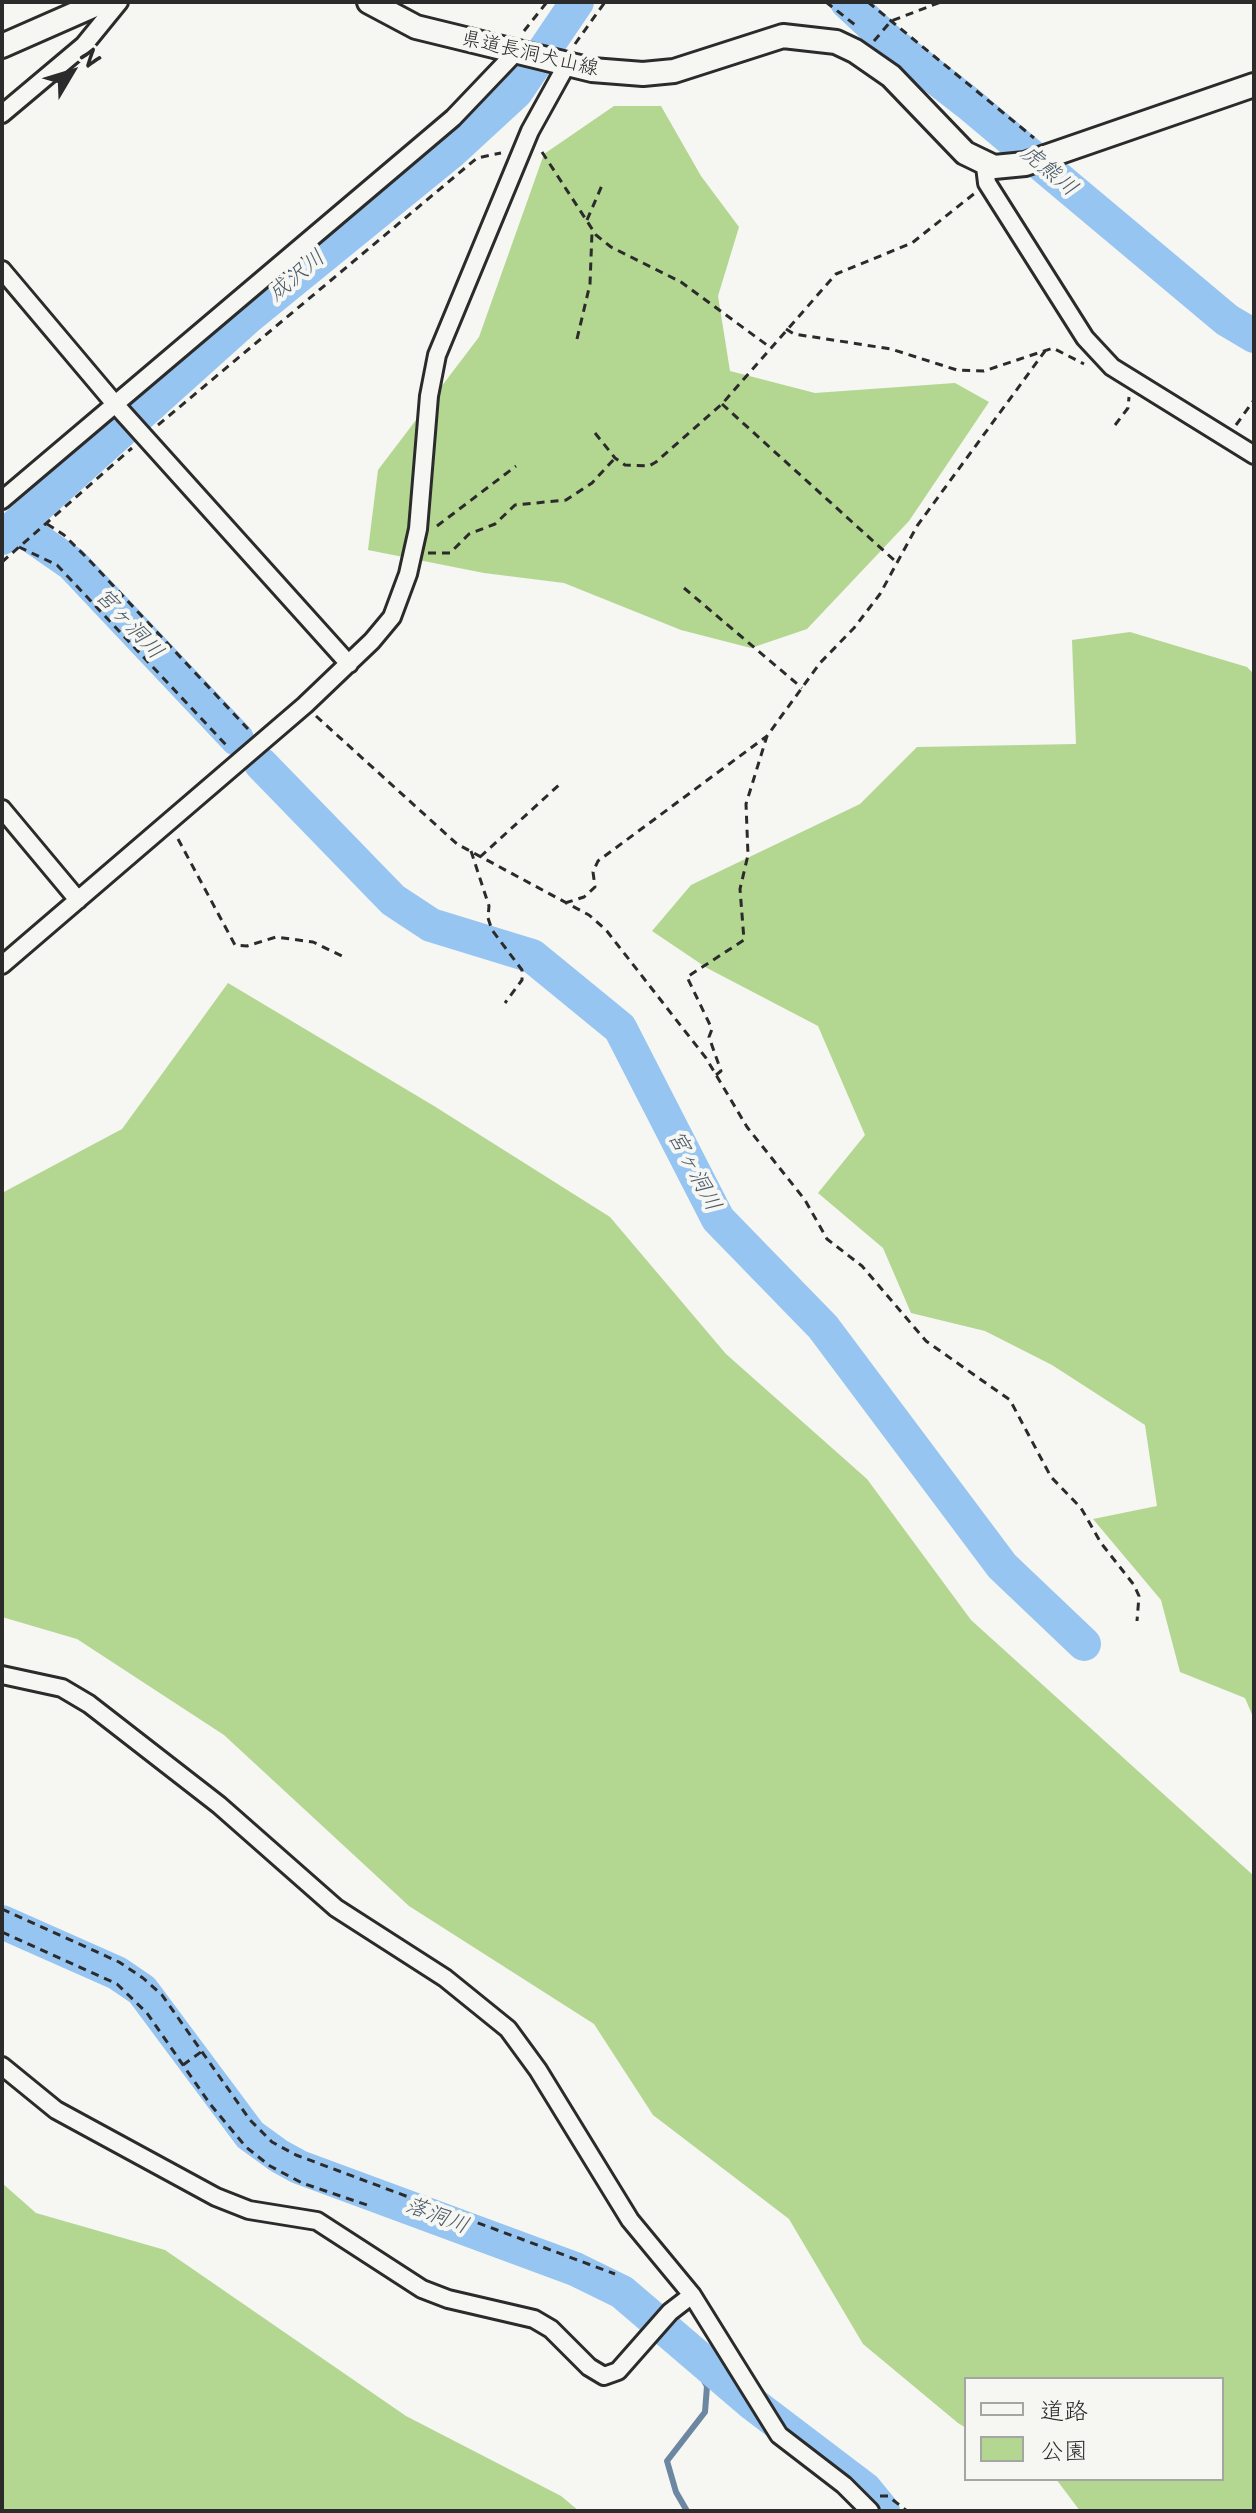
<!DOCTYPE html>
<html>
<head>
<meta charset="utf-8">
<style>
  body { margin:0 }
  #map { position:relative; width:1256px; height:2513px; overflow:hidden; background:#f6f6f2; font-family:"Playpen Sans","Klee One",sans-serif }
  canvas { display:block }
  .frame { position:absolute; inset:0; border:4px solid #2b2b2b; pointer-events:none }
  .legend { position:absolute; left:964px; top:2377px; width:260px; height:104px; box-sizing:border-box; background:#f6f6f2; border:2px solid #a5a5a2; margin:0; padding:10px 14px; list-style:none; font-size:24px; color:#2b2b2b }
  .legend li { display:flex; align-items:center; gap:16px; height:40px }
  .legend b { width:40px; border:2px solid #a5a5a2 }
  .north { position:absolute; left:32px; top:32px; width:80px; height:80px; -webkit-text-stroke:6px #f6f6f2; paint-order:stroke; rotate:52deg; font-size:22px; font-weight:700; line-height:32px; text-align:center; color:#2b2b2b }
  .north::after { content:''; display:block; margin:auto; width:28px; height:36px; background:#2b2b2b; clip-path:polygon(50% 0,100% 100%,50% 72%,0 100%) }
</style>
</head>
<body>
<div id="map">
<canvas width="1256" height="2513"></canvas>
<div class="frame"></div>
<ul class="legend">
<li><b style="height:10px;background:#f6f6f2"></b>道路</li>
<li><b style="height:22px;background:#b3d691"></b>公園</li>
</ul>
<div class="north">N</div>
</div>
<script>
const context = document.querySelector('canvas').getContext('2d');
context.lineJoin = 'round';
function fill(path, color) { context.fillStyle = color; context.fill(path, 'evenodd'); }
const toPath = rows => new Path2D(rows.map(r => 'M' + r).join(''));
function strokePath(path, color, width, dash) { context.strokeStyle = color; context.lineWidth = width; context.lineCap = dash ? 'butt' : 'round'; context.setLineDash(dash || []); context.stroke(path); }
function write(font, color, halo, rows, align = 'center') {
  context.font = font + ' "Playpen Sans","Klee One",sans-serif'; context.lineWidth = 8; context.setLineDash([]); context.textBaseline = 'middle'; context.strokeStyle = halo; context.fillStyle = color; for (const [text, x, y, turn = 0] of rows) {
    context.save(); context.translate(x, y); context.rotate((+turn || 0) * Math.PI / 180); context.textAlign = isNaN(turn) ? turn : align; if (halo) context.strokeText(text, 0, 0); context.fillText(text, 0, 0); context.restore();
  }
}
fill(toPath([
  [614,106,661,106,701,176,739,227,718,296,730,371,815,393,955,383,989,402,909,521,807,629,751,648,681,630,564,583,484,573,368,550,378,470,479,337,544,154],
  [1130,632,1247,667,1254,674,1254,1719,1245,1698,1180,1672,1161,1600,1093,1519,1157,1506,1145,1425,1052,1365,985,1331,911,1313,883,1248,818,1193,865,1135,818,1026,707,968,652,931,691,885,860,804,917,747,1076,744,1072,640],
  [228,983,434,1106,610,1217,726,1354,867,1479,971,1620,1254,1876,1254,2511,1080,2511,1056,2479,1222,2479,1222,2379,966,2379,966,2428,958,2423,863,2344,789,2219,653,2115,594,2024,409,1906,224,1735,77,1639,2,1617,2,1193,122,1129],
  [2,2183,36,2213,165,2250,406,2416,561,2496,579,2511,2,2511]
]), '#b3d691');
strokePath(toPath([
  [682,2342,707,2386,705,2412,667,2461,676,2492,687,2511]
]), '#6c87a2', 6);
strokePath(toPath([
  [847,2,891,43,968,103,1227,320,1254,336],
  [7,534,23,530,72,564,237,739],
  [2,538,248,317,452,151,516,92,577,2],
  [261,764,393,900,431,925,532,956,620,1028,718,1219,823,1327,1002,1566,1084,1644],
  [2,1922,117,1973,142,1990,250,2135,279,2156,299,2167,575,2269,622,2292,753,2404,865,2489,883,2511]
]), '#97c5f2', 34);
const street = toPath([
  [2,114,84,45,119,2],
  [985,166,987,183,1085,338,1112,367,1254,455],
  [2,270,115,404,349,664],
  [2,500,453,118,515,53],
  [2,809,78,900],
  [2,965,305,705,372,641,392,617,408,574,418,529,429,396,437,355,530,131,566,66],
  [2,1675,62,1688,89,1704,219,1805,336,1908,445,1978,508,2029,538,2070,630,2220,692,2295,779,2435,844,2485,870,2511],
  [2,2066,56,2110,216,2197,249,2210,317,2221,422,2289,448,2299,534,2319,551,2329,589,2367,604,2376,618,2371,670,2312,692,2295]
]);
const secondary = toPath([
  [369,2,416,27,592,70,643,74,674,71,783,36,836,42,855,51,891,76,965,153,994,167,1025,164,1254,85],
  [2,46,102,2]
]);
strokePath(street, '#2b2b2b', 22);
strokePath(secondary, '#2b2b2b', 28);
strokePath(toPath([
  [826,2,859,28],
  [868,2,1034,138],
  [524,31,547,2],
  [874,41,891,21,941,2],
  [575,44,605,2],
  [542,152,596,235,611,247,681,282,771,348],
  [587,220,603,183],
  [786,329,794,334,891,349,957,370,984,371,1053,348,1084,364],
  [577,339,590,284,592,232],
  [722,404,894,560],
  [158,425,477,158,501,153],
  [1115,425,1128,408,1129,397],
  [1236,425,1254,400],
  [595,433,615,458,625,465,649,466,656,462,722,404,836,274,912,243,975,193],
  [47,524,64,535,90,561,248,729],
  [437,526,516,466],
  [19,547,57,565,228,747],
  [428,553,450,553,469,534,495,524,515,505,566,500,592,483,615,458],
  [2,562,132,448],
  [684,588,802,688],
  [316,716,457,844,589,915,606,930,706,1058,747,1127,805,1200,827,1239,862,1266,926,1341,1010,1400,1051,1477,1081,1508,1101,1543,1134,1585,1139,1596,1137,1621],
  [178,839,235,945,247,946,276,937,313,942,342,956],
  [471,851,489,906,488,918,492,930,522,970,522,980,505,1003],
  [480,857,560,784],
  [565,903,584,897,595,887,593,872,598,861,767,736],
  [716,1075,721,1071,709,1037,712,1029,687,977,744,940,740,889,748,855,746,804,767,736,820,663,854,628,880,594,917,526,1045,351],
  [2,1909,119,1962,143,1978,162,1995,250,2120,272,2142,296,2155,615,2274],
  [2,1932,117,1984,147,2013,210,2104,246,2147,270,2166,302,2183,367,2205],
  [183,2065,201,2052],
  [880,2496,888,2496,907,2511]
]), '#2b2b2b', 3, [8, 6]);
strokePath(street, '#f6f6f2', 16);
strokePath(secondary, '#f6f6f2', 22);
write('20px', '#2b2b2b', '#f6f6f2', [
  ["県道長洞犬山線",530,54,13]
]);
write('italic 22px', '#4b5967', '#f6f6f2', [
  ["虎熊川",1049,171,40],
  ["成沢川",297,276,-40],
  ["宮ヶ洞川",129,624,47],
  ["宮ヶ洞川",694,1171,62],
  ["落洞川",437,2216,21]
]);
</script>
</body>
</html>
